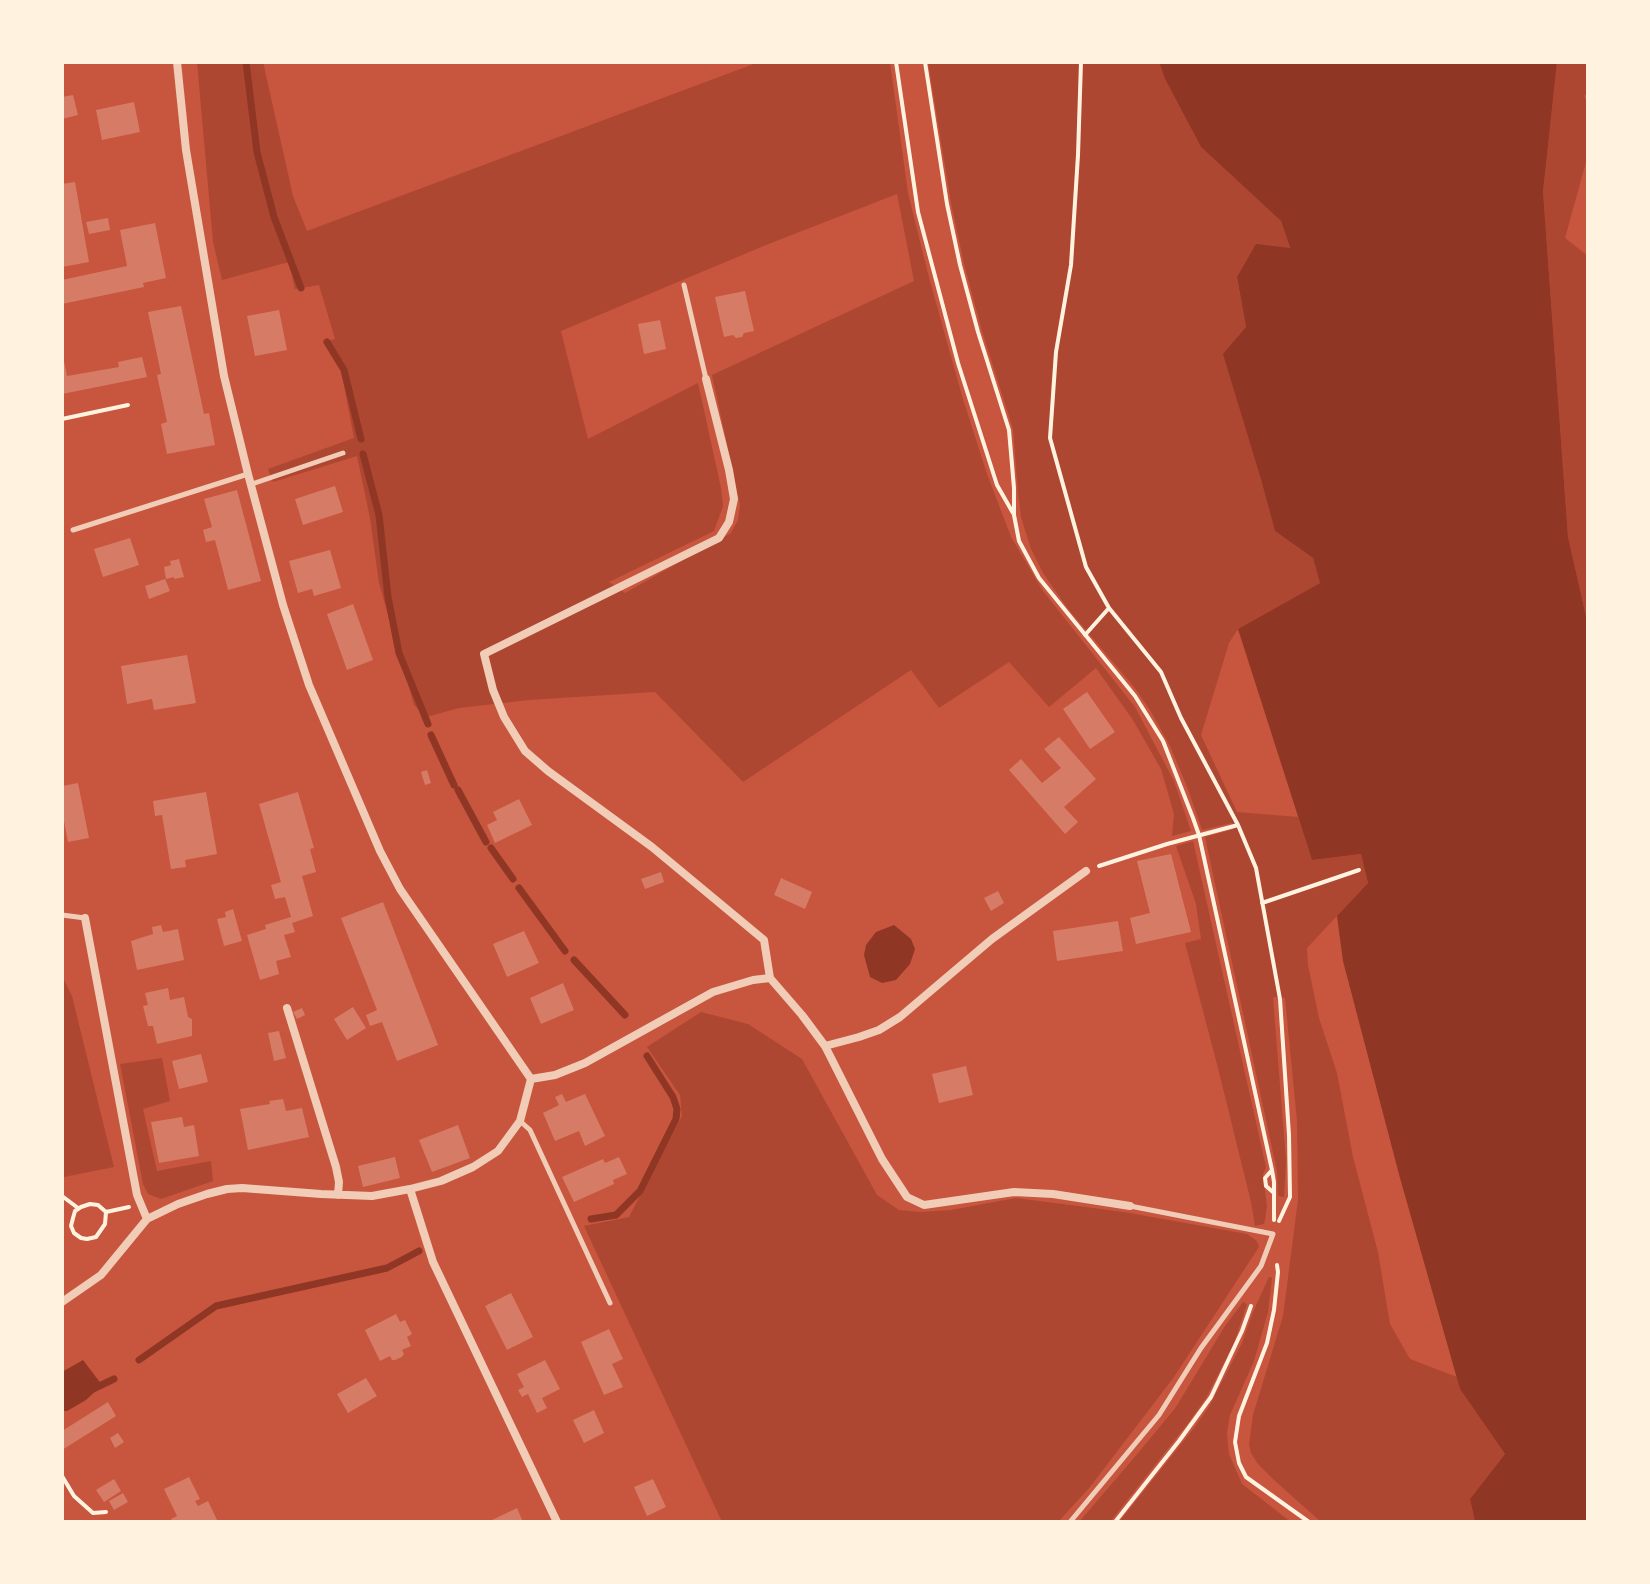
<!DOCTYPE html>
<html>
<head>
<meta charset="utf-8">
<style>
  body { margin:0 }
  #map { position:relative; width:1650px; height:1584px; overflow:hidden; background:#c8553d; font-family:"DM Sans",sans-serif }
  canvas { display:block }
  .frame { position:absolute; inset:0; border:64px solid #fff3e0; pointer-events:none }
</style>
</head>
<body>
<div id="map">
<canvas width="1650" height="1584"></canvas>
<div class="frame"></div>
</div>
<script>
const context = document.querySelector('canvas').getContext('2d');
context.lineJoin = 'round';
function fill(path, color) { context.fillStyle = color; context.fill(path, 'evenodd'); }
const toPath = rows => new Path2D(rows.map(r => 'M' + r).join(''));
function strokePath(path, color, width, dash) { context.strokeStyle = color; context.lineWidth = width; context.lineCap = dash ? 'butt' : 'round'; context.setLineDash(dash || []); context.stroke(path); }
fill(toPath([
  [197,62,263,62,293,196,307,231,759,62,890,62,908,193,928,274,962,396,987,474,1011,537,1043,591,1135,707,1174,781,1191,831,1172,836,1174,814,1161,769,1133,720,1096,668,1049,707,1009,662,939,708,911,670,743,782,655,692,529,700,459,708,426,717,414,705,379,583,370,518,357,456,273,482,268,469,354,438,341,370,323,342,335,339,319,285,295,289,289,262,222,280,213,242],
  [897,194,914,281,712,375,740,505,738,520,731,533,625,593,609,582,714,531,723,506,721,488,698,383,588,439,561,331,766,245],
  [928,62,1159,62,1165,79,1201,147,1281,221,1290,249,1237,278,1246,327,1260,476,1275,531,1313,558,1320,583,1238,629,1229,643,1201,735,1237,812,1298,817,1312,860,1361,854,1368,883,1307,948,1308,965,1319,1018,1337,1073,1353,1157,1378,1252,1390,1324,1410,1359,1457,1377,1460,1389,1505,1454,1470,1499,1475,1522,1321,1522,1274,1480,1258,1464,1251,1453,1249,1444,1253,1415,1283,1316,1298,1200,1297,1121,1285,998,1273,997,1286,1161,1284,1197,1278,1196,1277,1171,1205,837,1234,829,1232,823,1202,830,1188,789,1170,746,1150,710,1134,687,1068,609,1043,573,1031,549,1021,517,1018,493,1013,429,982,331,964,264,951,203],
  [1557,62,1588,62,1588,96,1584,95,1588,105,1588,155,1565,238,1588,256,1588,625,1568,537,1543,192],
  [1193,841,1266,1167,1263,1175,1267,1206,1265,1220,1264,1224,1255,1226,1251,1202,1217,1064,1185,943,1201,939,1196,904,1176,846],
  [62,976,72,996,114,1167,64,1177,62,1175],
  [701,1012,748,1024,802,1059,877,1195,899,1210,920,1212,951,1210,1016,1198,1124,1212,1247,1234,1257,1241,1259,1247,1174,1377,1090,1487,1058,1522,722,1522,584,1226,629,1217,682,1116,680,1095,647,1047],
  [162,1058,170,1101,143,1109,157,1171,211,1161,213,1181,161,1199,148,1194,143,1184,120,1064],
  [1269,1277,1272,1278,1268,1312,1254,1361,1230,1415,1227,1433,1229,1454,1242,1484,1291,1522,1119,1522,1194,1428,1210,1405,1242,1343,1253,1312],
  [1243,1302,1247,1304,1234,1343,1206,1398,1189,1422,1110,1522,1079,1522,1139,1452,1176,1407,1225,1326]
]), '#ae4732');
fill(toPath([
  [1159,62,1557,62,1543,192,1568,537,1588,625,1588,1522,1475,1522,1470,1499,1505,1454,1460,1389,1400,1178,1343,961,1337,916,1368,883,1361,854,1312,860,1238,629,1320,583,1313,558,1275,531,1260,476,1223,354,1246,327,1237,277,1256,244,1290,248,1281,221,1201,147,1165,79],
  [894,925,911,939,915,949,910,964,896,980,882,983,870,977,864,955,866,945,876,932],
  [83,1360,102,1385,86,1400,67,1411,62,1411,62,1372]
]), '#8f3625');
strokePath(toPath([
  [246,62,257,152,274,217,301,288],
  [327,342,344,370,361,439],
  [363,454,379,515,388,597,399,653,428,724],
  [431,735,454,785],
  [458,790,486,842],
  [491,848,513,879],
  [519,888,565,951],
  [574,960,625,1015],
  [591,1219,616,1215,640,1191,676,1119,677,1109,673,1097,647,1056],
  [139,1360,216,1306,387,1268,419,1251],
  [93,1389,114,1379]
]), '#8f3625', 7);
fill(toPath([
  [73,95,78,115,62,119,62,97],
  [134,102,140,132,102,140,96,110],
  [75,182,89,262,62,267,62,184],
  [108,218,110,230,89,234,86,222],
  [155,223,166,278,143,283,144,287,62,304,62,280,127,266,120,230],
  [745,291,754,331,744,333,742,337,736,338,733,335,724,337,715,297],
  [181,306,204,414,209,413,215,445,167,454,161,424,167,422,157,375,161,374,148,312],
  [279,310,287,350,255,356,247,316],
  [660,320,666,349,644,354,638,324],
  [63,356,67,376,119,367,118,362,142,357,147,377,62,394,62,357],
  [335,486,343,512,303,525,295,499],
  [237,490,261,581,228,590,215,540,206,542,203,530,212,527,204,499],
  [130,538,139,565,103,577,94,549],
  [330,550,341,588,314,596,312,589,298,593,289,561],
  [179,559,184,577,174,579,174,577,166,579,164,567,171,565,170,561],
  [165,579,170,591,149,599,145,586],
  [353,604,373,660,347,670,327,614],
  [187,655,196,703,154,710,152,699,127,704,121,666],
  [1087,692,1115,732,1090,749,1063,709],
  [1059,737,1096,779,1064,807,1078,822,1065,834,1009,770,1021,759,1042,783,1061,768,1044,749],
  [427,770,431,783,425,785,421,772],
  [78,783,89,838,68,842,62,811,62,786],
  [206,792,217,854,185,860,186,867,171,869,162,815,155,816,153,801],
  [298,792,314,848,310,849,316,872,302,876,313,916,292,923,295,932,284,935,291,957,276,961,279,974,260,980,247,935,266,929,265,925,291,917,285,897,275,899,271,885,281,882,259,804],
  [519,799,532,825,495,843,487,825,497,820,493,812],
  [1171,854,1191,932,1136,944,1130,918,1150,913,1137,861],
  [661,872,664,882,645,889,641,879],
  [781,878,812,892,805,909,774,895],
  [998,891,1004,903,991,911,984,898],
  [383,902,438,1045,397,1061,382,1022,370,1026,366,1015,377,1010,341,918],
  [233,909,242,941,224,946,217,919,226,917,225,912],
  [1118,921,1123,951,1057,961,1053,931],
  [161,925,163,932,178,929,184,960,137,970,131,941,153,934,152,927],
  [524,931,539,963,507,977,493,944],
  [563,983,574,1010,541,1024,530,998],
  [168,988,170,1000,184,997,188,1017,192,1019,192,1036,157,1044,153,1026,148,1026,143,1006,148,1005,145,993],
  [353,1007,366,1028,347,1040,334,1019],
  [302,1008,305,1015,297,1019,293,1012],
  [279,1031,286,1058,274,1061,268,1033],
  [201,1054,208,1082,179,1089,172,1061],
  [966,1066,973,1095,939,1103,932,1074],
  [562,1094,566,1102,585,1094,605,1136,585,1146,579,1131,555,1141,543,1113,559,1105,555,1097],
  [283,1099,286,1111,302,1108,309,1137,248,1150,240,1109,270,1104,269,1101],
  [182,1117,184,1127,194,1125,199,1156,159,1163,151,1122],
  [458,1125,470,1158,432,1172,419,1140],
  [395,1157,400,1178,363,1187,358,1166],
  [619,1157,627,1174,613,1180,614,1184,574,1202,562,1177,603,1159,605,1163],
  [511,1293,533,1337,507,1350,485,1306],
  [396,1314,400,1322,405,1320,412,1334,407,1337,411,1346,402,1350,404,1354,402,1357,395,1360,392,1360,390,1356,380,1361,365,1330],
  [609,1329,623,1359,612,1364,623,1387,604,1395,581,1342],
  [545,1360,560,1389,542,1398,547,1408,537,1413,528,1394,522,1397,518,1390,524,1387,517,1374],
  [366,1378,377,1396,348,1413,337,1394],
  [108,1402,116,1416,62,1450,62,1431],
  [594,1410,604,1433,584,1443,573,1420],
  [118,1433,124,1442,115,1448,110,1438],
  [189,1477,200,1499,195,1501,198,1506,208,1501,218,1522,173,1522,171,1519,177,1516,164,1489],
  [114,1479,121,1491,104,1502,96,1490],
  [653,1479,666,1507,647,1516,634,1487],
  [123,1493,128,1502,114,1510,109,1501],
  [517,1508,523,1522,488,1522]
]), '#d67c66');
strokePath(toPath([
  [896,62,918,212,958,363,997,485,1013,513],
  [925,62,947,204,960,265,978,332,1009,430,1014,488,1014,515,1019,541,1039,578,1135,696,1163,741,1193,818,1199,835,1272,1170,1274,1182,1274,1220],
  [1081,62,1078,155,1071,265,1056,352,1050,438,1086,567,1109,608,1161,672,1181,718,1238,825,1256,868,1280,999,1289,1135,1290,1197,1279,1221],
  [62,419,128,405],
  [1085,635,1109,608],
  [1099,866,1167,844,1238,825],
  [1262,903,1359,870],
  [1272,1170,1265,1178,1266,1186,1274,1193],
  [62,1196,78,1208],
  [106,1212,105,1224,96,1237,87,1239,81,1238,74,1233,71,1226,73,1218,75,1211,81,1207,90,1204,98,1205,106,1212,129,1207],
  [1277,1265,1278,1272,1274,1310,1267,1343,1239,1416,1235,1442,1239,1463,1246,1477,1309,1522],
  [62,1476,74,1496,93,1513,106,1512],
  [1115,1522,1179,1441,1211,1397,1242,1331,1251,1306]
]), '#fff3e0', 4);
strokePath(toPath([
  [684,285,706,379],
  [252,484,343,453],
  [73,530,248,474],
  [62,915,85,918],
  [520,1121,530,1130,610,1303],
  [1070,1522,1159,1415,1201,1348,1261,1266,1273,1234,1130,1206]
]), '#f1ccb7', 5);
strokePath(toPath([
  [706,379,729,470,734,499,729,522,719,538,484,654,493,690,504,717,525,751,548,771,652,847,764,940,770,978],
  [85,918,137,1195,147,1219],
  [287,1008,336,1167,339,1182,338,1195],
  [825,1046,859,1037,879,1030,900,1017,992,939,1086,871],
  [531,1079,555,1075,585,1063,713,992,753,980,770,978,802,1015,825,1046,882,1159,907,1197,924,1205,1014,1192,1053,1194,1130,1206],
  [410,1189,433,1262,557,1522],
  [62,1302,101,1275,147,1219,178,1204,207,1194,227,1189,242,1188,321,1194,372,1196,410,1189,441,1181,473,1167,498,1151,520,1121,531,1079,400,889,380,851,309,685,283,605,248,474,224,376,186,150,177,62]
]), '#f1ccb7', 8);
</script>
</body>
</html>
